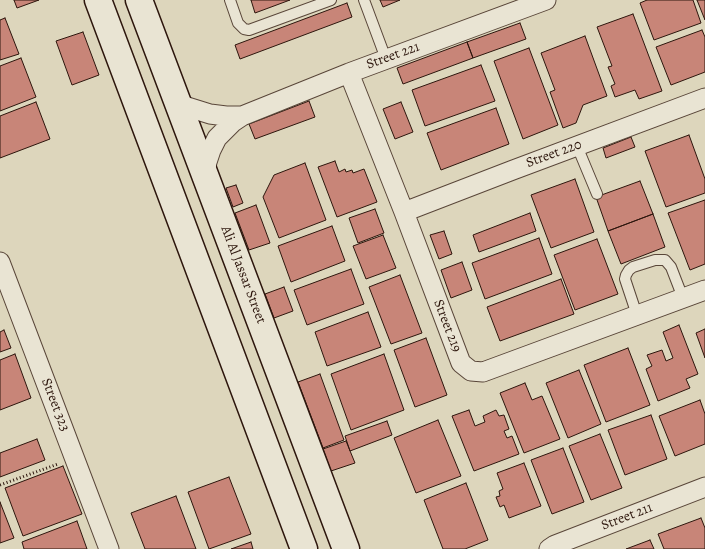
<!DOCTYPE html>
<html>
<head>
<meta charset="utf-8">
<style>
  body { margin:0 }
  canvas { display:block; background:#ddd6bc }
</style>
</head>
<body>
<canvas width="705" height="549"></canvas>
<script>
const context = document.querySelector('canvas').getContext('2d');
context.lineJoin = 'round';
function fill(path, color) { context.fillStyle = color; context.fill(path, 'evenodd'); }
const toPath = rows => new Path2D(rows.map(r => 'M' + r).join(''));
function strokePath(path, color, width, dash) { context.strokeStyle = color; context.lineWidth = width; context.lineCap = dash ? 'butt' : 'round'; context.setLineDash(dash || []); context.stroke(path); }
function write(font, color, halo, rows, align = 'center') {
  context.font = font + ' Alegreya,serif'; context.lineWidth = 4; context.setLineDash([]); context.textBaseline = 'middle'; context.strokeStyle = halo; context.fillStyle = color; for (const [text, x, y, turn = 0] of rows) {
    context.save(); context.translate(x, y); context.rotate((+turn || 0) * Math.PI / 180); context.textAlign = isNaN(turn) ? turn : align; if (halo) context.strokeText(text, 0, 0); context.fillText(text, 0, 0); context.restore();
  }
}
const building = toPath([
  [14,0,39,0,17,8,14,0],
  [251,0,290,0,255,13,251,0],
  [380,0,400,0,383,7,380,0],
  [647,0,693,0,701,23,654,40,640,3,647,0],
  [697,0,705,0,705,20,697,0],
  [347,3,352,17,240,59,235,45,347,3],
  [633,14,662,91,639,99,635,90,615,97,611,86,615,84,608,67,612,66,597,27,633,14],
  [5,18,19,54,0,60,0,20,5,18],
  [520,23,526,39,473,58,467,42,520,23],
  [702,30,705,37,705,72,671,85,656,47,702,30],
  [83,32,99,75,72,85,56,41,83,32],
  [585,36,607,96,583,105,576,123,563,128,550,92,555,90,541,53,585,36],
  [467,42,473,58,403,84,397,68,467,42],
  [529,48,558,125,523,139,494,61,529,48],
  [21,58,36,97,0,111,0,66,21,58],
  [481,65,495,101,425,126,412,90,481,65],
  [309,101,315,117,255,139,249,124,309,101],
  [36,102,50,139,0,158,0,116,36,102],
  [401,102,413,132,395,139,383,109,401,102],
  [496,108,509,144,441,170,427,133,496,108],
  [689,135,705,179,705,193,666,207,645,151,689,135],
  [631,137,635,147,606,158,603,148,631,137],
  [335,161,339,172,345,169,346,172,352,170,353,173,364,169,377,202,337,217,318,167,335,161],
  [305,163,326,220,279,238,263,197,274,175,305,163],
  [575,179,594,232,551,248,531,195,575,179],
  [640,181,653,214,608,231,596,197,640,181],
  [236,185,243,203,233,207,226,188,236,185],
  [705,200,705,264,690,270,668,213,705,200],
  [256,205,270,243,249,250,235,213,256,205],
  [375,209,384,233,358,243,349,218,375,209],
  [530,213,536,231,479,252,473,235,530,213],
  [653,214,665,247,621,264,608,231,653,214],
  [332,226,345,261,291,282,278,246,332,226],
  [444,231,452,254,439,259,430,235,444,231],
  [383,235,396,268,366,279,353,246,383,235],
  [539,238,552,274,485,299,472,263,539,238],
  [597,239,618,294,575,310,554,255,597,239],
  [462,262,472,290,451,298,441,270,462,262],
  [351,269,364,304,307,325,294,290,351,269],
  [400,275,422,333,391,344,369,287,400,275],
  [561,279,574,314,500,341,487,307,561,279],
  [284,287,293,311,274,318,265,294,284,287],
  [368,312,381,347,327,366,315,332,368,312],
  [679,325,698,374,686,379,690,388,658,401,646,369,652,366,647,355,662,350,666,361,673,358,663,332,679,325],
  [705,329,705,358,696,333,705,329],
  [4,330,11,348,0,352,0,332,4,330],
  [426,338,447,395,415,407,394,350,426,338],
  [628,348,650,405,606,422,584,365,628,348],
  [15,354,31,398,0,410,0,360,15,354],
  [384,354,404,410,351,430,331,374,384,354],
  [579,370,601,424,568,438,546,383,579,370],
  [320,374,344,440,323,448,298,382,320,374],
  [525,383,532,400,542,396,560,439,524,453,500,393,525,383],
  [700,400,705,414,705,444,675,456,659,416,700,400],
  [469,410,475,426,485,422,483,416,496,410,499,416,504,415,509,429,504,431,507,438,512,436,519,454,474,471,452,416,469,410],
  [651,415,667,459,625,475,608,430,651,415],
  [438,420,461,476,416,493,394,438,438,420],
  [387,421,392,435,350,451,345,436,387,421],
  [600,434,622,488,591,500,569,446,600,434],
  [37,439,45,460,0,477,0,453,37,439],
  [346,441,355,463,331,471,323,449,346,441],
  [563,448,584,502,552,514,531,460,563,448],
  [524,463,541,506,509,518,504,505,500,507,496,497,500,496,499,491,503,489,497,473,524,463],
  [63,466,82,514,23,536,5,488,63,466],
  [229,477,251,534,209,549,188,492,229,477],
  [466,483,488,540,465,549,443,549,424,500,466,483],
  [176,496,196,549,145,549,131,513,176,496],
  [0,502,14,538,0,543,0,502],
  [701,518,705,528,705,549,664,549,658,534,701,518],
  [77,521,87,549,24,549,22,542,77,521],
  [650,540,654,549,626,549,650,540],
  [251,542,253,549,231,549,251,542]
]);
fill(building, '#c88578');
strokePath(building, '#2d160d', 1);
const lane = toPath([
  [230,0,238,23,244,29,249,30,331,0],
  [364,0,386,59],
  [577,146,597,194],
  [637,315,625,279,626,275,629,270,633,267,655,260,665,260,671,267,683,298]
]);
const street = toPath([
  [349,73,404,212,461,363,471,371,483,372,705,290],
  [178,104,210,114,226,116,242,116],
  [205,175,207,162,211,150,217,138,233,122,242,116,349,73,546,0],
  [404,212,513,170,705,98],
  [0,262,109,549],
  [549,549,555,545,705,487]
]);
const secondary = toPath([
  [98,0,304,549],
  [139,0,346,549]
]);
strokePath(lane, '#594639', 12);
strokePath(street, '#594639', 21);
strokePath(secondary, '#2d160d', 29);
strokePath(toPath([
  [0,485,58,464]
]), '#2d160d', 3, [1, 2.5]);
strokePath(lane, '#e9e4d3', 10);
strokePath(street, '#e9e4d3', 19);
strokePath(secondary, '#e9e4d3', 26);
write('14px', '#2d160d', '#e9e4d3', [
  ["Street 221",393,56,-20],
  ["Street 220",554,154,-20],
  ["Ali Al Jassar Street",243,275,69],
  ["Street 219",447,326,69],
  ["Street 323",55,405,69],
  ["Street 211",627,517,-21]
]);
</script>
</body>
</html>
